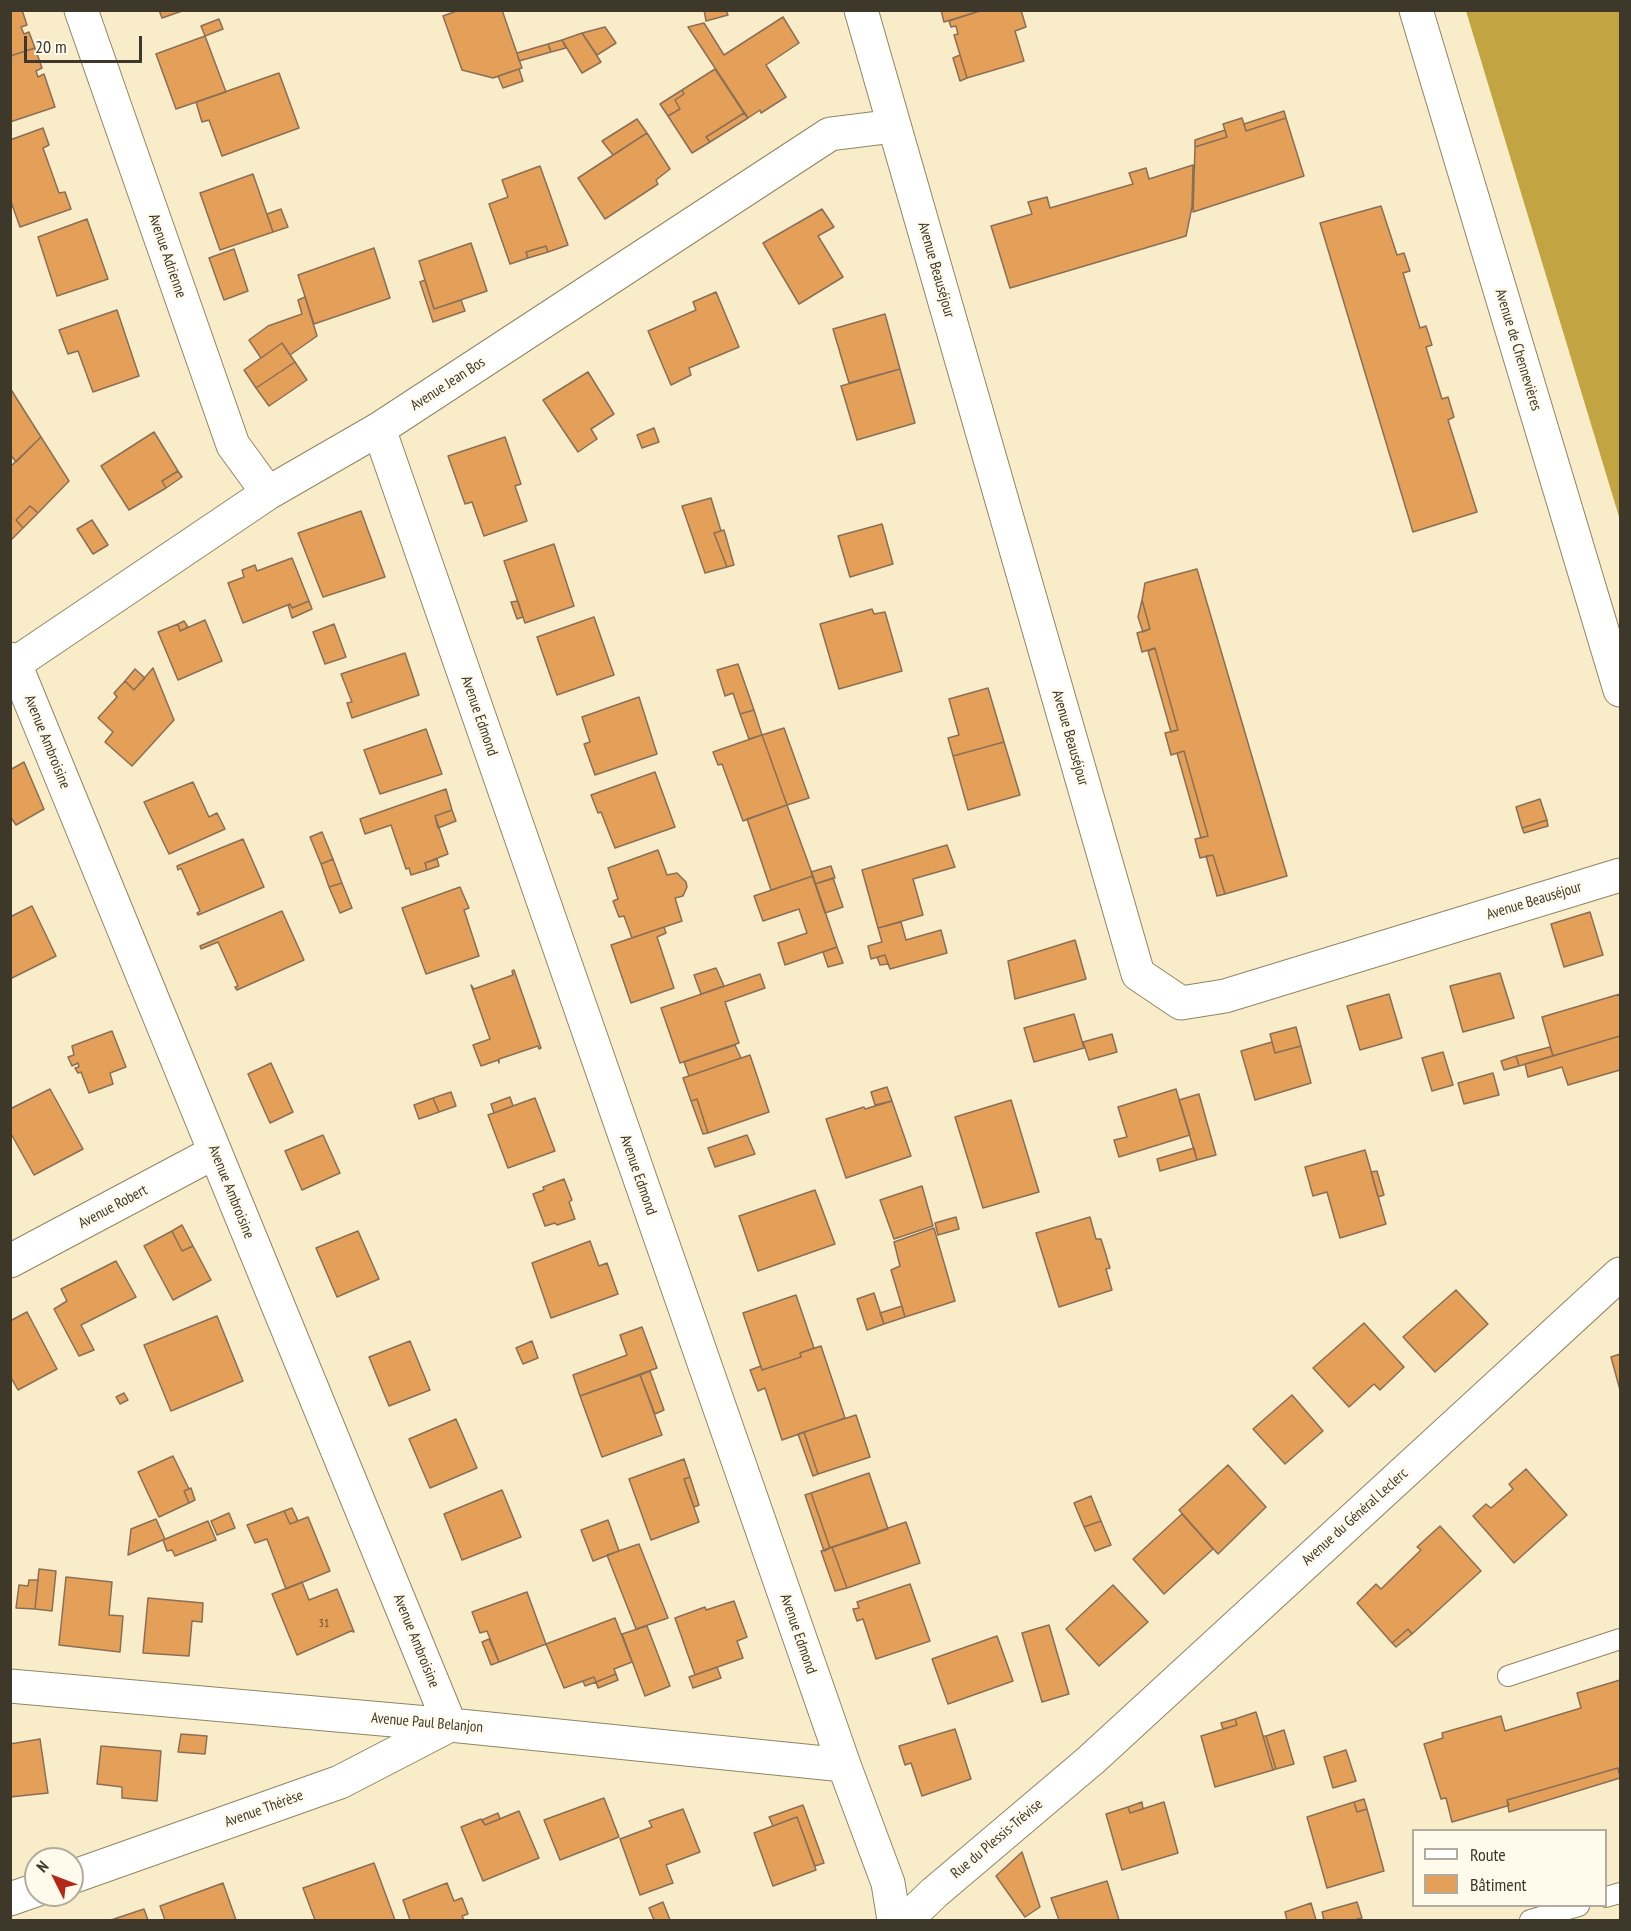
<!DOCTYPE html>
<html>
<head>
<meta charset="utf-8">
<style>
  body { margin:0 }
  #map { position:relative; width:1631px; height:1931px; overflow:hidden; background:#f9ecc8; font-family:"PT Sans Narrow",sans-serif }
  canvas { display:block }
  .frame { position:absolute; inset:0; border:12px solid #3d382a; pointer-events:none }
  .legend { position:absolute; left:1412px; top:1829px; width:195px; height:78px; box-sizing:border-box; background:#fffaec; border:2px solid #b1ac9e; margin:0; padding:8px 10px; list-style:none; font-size:18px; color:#3d382a }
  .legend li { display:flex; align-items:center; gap:12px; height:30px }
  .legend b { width:30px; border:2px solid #b1ac9e }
  .north { position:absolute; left:24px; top:1847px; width:60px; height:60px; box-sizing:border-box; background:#fffaec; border:2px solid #b1ac9e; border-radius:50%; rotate:312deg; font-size:16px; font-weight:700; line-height:24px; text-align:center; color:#3d382a }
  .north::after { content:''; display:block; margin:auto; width:21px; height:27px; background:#b42616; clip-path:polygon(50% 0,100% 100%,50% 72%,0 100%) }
  .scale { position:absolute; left:24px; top:36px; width:118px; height:27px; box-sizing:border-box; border:3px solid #3d382a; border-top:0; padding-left:8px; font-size:18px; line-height:21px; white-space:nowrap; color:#3d382a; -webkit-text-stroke:4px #fffaec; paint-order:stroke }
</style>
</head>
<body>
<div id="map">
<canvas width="1631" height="1931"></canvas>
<div class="frame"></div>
<ul class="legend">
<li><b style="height:8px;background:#fff"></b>Route</li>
<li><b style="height:16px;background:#e49f58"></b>Bâtiment</li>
</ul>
<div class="north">N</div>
<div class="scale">20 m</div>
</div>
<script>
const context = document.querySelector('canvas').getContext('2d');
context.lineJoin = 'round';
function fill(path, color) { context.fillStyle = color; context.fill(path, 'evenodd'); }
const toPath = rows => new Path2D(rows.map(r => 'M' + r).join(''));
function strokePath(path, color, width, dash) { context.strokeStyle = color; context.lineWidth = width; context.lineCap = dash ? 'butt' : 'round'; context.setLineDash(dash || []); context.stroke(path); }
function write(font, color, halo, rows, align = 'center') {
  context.font = font + ' "PT Sans Narrow",sans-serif'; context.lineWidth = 5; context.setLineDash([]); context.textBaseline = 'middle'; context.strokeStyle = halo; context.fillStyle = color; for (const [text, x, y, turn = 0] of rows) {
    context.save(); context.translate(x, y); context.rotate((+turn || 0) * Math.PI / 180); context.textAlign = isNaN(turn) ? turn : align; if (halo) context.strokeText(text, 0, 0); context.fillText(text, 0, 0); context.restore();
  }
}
fill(toPath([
  [1466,11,1620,11,1620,520]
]), '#c3a443');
const building = toPath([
  [10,10,22,10,27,25,21,27,24,34,29,32,35,48,10,56,10,10],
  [159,10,185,10,162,18,159,10],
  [459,10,502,10,522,68,493,78,462,70,443,16,459,10],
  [704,10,726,10,728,15,706,21,704,10],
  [941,10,983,10,944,22,941,10],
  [983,10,1021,10,1026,27,1015,31,1024,61,967,78,954,35,958,34,956,26,951,27,949,21,983,10],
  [783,17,799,43,766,65,786,97,761,113,760,110,748,118,688,27,704,23,724,55,783,17],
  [219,19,223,29,205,36,201,26,219,19],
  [605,27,616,43,597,55,582,33,605,27],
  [582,33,601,62,582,73,562,40,582,33],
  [205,36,226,92,176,109,156,54,205,36],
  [562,40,566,48,551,52,548,44,562,40],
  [548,44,551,52,519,61,517,53,548,44],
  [35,48,42,68,36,71,38,77,44,74,55,107,10,122,10,56,35,48],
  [960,55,967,78,960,81,953,58,960,55],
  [519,69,523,81,503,88,498,76,519,69],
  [715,69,744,113,706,137,710,142,692,153,668,116,680,109,675,100,684,94,682,90,715,69],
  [279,73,299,128,222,156,209,120,202,122,196,102,279,73],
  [682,90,684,94,675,100,680,109,668,116,660,104,682,90],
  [1284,111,1286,118,1246,131,1244,124,1284,111],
  [744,113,748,118,710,142,706,137,744,113],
  [1242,118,1246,131,1286,118,1304,176,1193,212,1195,147,1227,137,1223,124,1242,118],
  [637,119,647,133,613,155,602,141,637,119],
  [43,128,49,145,43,148,59,193,65,192,71,209,20,227,10,199,10,140,43,128],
  [1225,130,1227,137,1195,147,1195,140,1225,130],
  [647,133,670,169,656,180,658,184,605,219,578,178,647,133],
  [1193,165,1192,207,1186,236,1010,288,991,226,1032,214,1028,202,1047,197,1050,208,1133,184,1129,173,1146,168,1149,179,1193,165],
  [540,166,568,245,548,252,546,246,526,252,528,258,510,264,489,204,508,197,502,180,540,166],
  [253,174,273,232,220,250,200,193,253,174],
  [1381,206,1397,255,1404,253,1410,271,1403,273,1420,328,1426,326,1432,345,1426,347,1442,399,1448,397,1454,417,1448,420,1477,512,1413,532,1320,223,1381,206],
  [281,209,288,227,273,232,267,214,281,209],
  [822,209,834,227,818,236,843,277,799,304,763,243,822,209],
  [87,219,108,279,57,296,38,237,87,219],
  [471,243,487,291,434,309,419,261,471,243],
  [546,246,548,252,528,258,526,252,546,246],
  [374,248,390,298,314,324,298,275,374,248],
  [234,249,248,291,224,300,209,258,234,249],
  [425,280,434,309,461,300,465,311,433,322,420,282,425,280],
  [716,292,739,347,689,368,691,375,671,385,648,331,696,310,693,302,716,292],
  [305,297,317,336,290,355,282,343,261,358,249,340,268,326,302,314,298,300,305,297],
  [117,310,139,376,93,392,78,351,68,354,59,330,117,310],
  [885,314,900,369,849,383,833,329,885,314],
  [282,343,295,362,256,388,244,370,282,343],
  [295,362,307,380,269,406,256,388,295,362],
  [900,369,915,423,857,440,841,386,900,369],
  [588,372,614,414,591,429,597,439,578,452,543,400,588,372],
  [10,388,41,437,16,462,10,454,10,388],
  [654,428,659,442,642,448,637,435,654,428],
  [154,432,178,471,162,481,166,488,129,510,101,466,154,432],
  [41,437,69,481,38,513,30,506,16,520,23,528,10,541,10,467,41,437],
  [505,437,521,484,515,486,527,521,484,536,472,502,465,504,448,456,505,437],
  [178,471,182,477,166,488,162,481,178,471],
  [711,498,721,531,714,533,727,567,705,573,682,506,711,498],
  [30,506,38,513,23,528,16,520,30,506],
  [361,511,385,577,323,597,298,533,361,511],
  [92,520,108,545,93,554,77,529,92,520],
  [882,524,893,564,850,577,838,536,882,524],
  [724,530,734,565,727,567,714,533,724,530],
  [554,544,574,606,525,623,504,561,554,544],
  [292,558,309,601,292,608,290,604,243,623,228,583,244,577,242,570,255,565,257,571,292,558],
  [1197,569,1287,876,1225,894,1213,855,1200,858,1195,839,1208,836,1184,751,1171,755,1165,733,1178,730,1155,648,1142,652,1137,633,1150,629,1142,600,1145,583,1197,569],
  [1142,600,1150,629,1143,632,1138,617,1142,600],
  [309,601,312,609,292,618,288,605,290,604,292,608,309,601],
  [518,601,523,617,517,619,511,602,518,601],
  [872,609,874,614,885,612,902,671,839,689,820,624,872,609],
  [594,617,614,675,557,695,537,637,594,617],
  [205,620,222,661,178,680,158,632,178,624,180,631,205,620],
  [184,621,188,627,180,631,178,624,184,621],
  [334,624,346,657,325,664,313,632,334,624],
  [1155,648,1178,730,1171,732,1148,651,1155,648],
  [405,653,419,695,352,718,347,703,352,702,341,674,405,653],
  [738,664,754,710,740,714,733,693,725,696,717,670,738,664],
  [153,668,174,720,132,766,105,742,113,732,98,718,117,697,114,693,125,681,134,690,153,668],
  [135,669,145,678,134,690,125,681,135,669],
  [988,688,1004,742,953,756,948,738,959,735,949,699,988,688],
  [639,697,657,754,595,775,584,744,590,742,582,717,639,697],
  [754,710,762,735,749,739,740,714,754,710],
  [784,728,809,798,787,805,762,735,784,728],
  [426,729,442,774,380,794,364,750,426,729],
  [762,735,787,805,743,821,722,764,718,765,713,752,762,735],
  [1004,742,1020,795,968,810,953,756,1004,742],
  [1184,751,1208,836,1201,838,1177,753,1184,751],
  [24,762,44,809,16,825,10,816,10,770,24,762],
  [655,772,675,827,615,848,601,812,598,813,591,795,655,772],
  [193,782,209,817,217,813,225,829,169,854,144,802,193,782],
  [446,789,452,810,435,816,448,854,425,863,427,870,411,875,409,868,406,869,391,825,365,834,360,819,446,789],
  [1540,799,1547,820,1522,828,1516,807,1540,799],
  [787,805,813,876,771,890,747,819,787,805],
  [452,810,456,821,438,828,435,816,452,810],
  [1547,820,1548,826,1524,833,1522,828,1547,820],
  [322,832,333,859,321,864,310,837,322,832],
  [243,839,264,887,198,915,197,913,200,911,181,868,178,870,177,866,243,839],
  [947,845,955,867,913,879,923,915,878,928,862,870,947,845],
  [658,850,667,875,677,873,686,882,687,887,683,896,675,898,682,921,632,938,624,916,619,917,613,901,618,899,608,868,658,850],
  [1213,855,1225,894,1217,896,1206,856,1213,855],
  [333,859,342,883,329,887,321,864,333,859],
  [437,859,439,866,427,870,425,863,437,859],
  [831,866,835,878,815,884,811,872,831,866],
  [813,876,837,947,785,965,778,943,807,933,799,909,763,921,754,896,813,876],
  [833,878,843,907,825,913,815,884,833,878],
  [342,883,352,908,340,913,329,887,342,883],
  [460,887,469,908,464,910,479,956,426,974,402,908,460,887],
  [32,906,56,956,10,979,10,917,32,906],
  [282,911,304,960,237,990,235,987,238,986,218,942,201,949,200,946,282,911],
  [1590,912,1603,955,1564,967,1551,924,1590,912],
  [901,922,906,940,941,930,947,953,890,969,885,955,871,959,868,946,882,942,878,928,901,922],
  [664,927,666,933,657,937,674,988,631,1003,611,945,664,927],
  [1075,940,1086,979,1015,999,1008,961,1075,940],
  [837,947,843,963,828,967,823,952,837,947],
  [885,955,888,964,880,965,877,957,885,955],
  [716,968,724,986,701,994,694,975,716,968],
  [514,970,541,1048,539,1049,538,1046,499,1059,499,1063,498,1060,481,1066,473,1045,490,1039,471,985,474,989,513,975,512,971,514,970],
  [1500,973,1514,1018,1463,1032,1450,986,1500,973],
  [760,974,765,988,725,1002,739,1043,680,1063,661,1008,760,974],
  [1389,994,1402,1038,1360,1050,1347,1006,1389,994],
  [1620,994,1620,1036,1553,1056,1542,1017,1620,994],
  [1074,1014,1084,1048,1034,1062,1024,1028,1074,1014],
  [1296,1027,1301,1046,1275,1053,1270,1034,1296,1027],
  [112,1031,126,1067,110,1073,113,1084,89,1093,81,1072,78,1073,75,1068,79,1067,78,1063,72,1066,68,1057,74,1055,72,1046,112,1031],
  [1112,1034,1117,1052,1089,1060,1083,1042,1112,1034],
  [1620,1036,1620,1070,1568,1085,1562,1067,1528,1077,1525,1064,1620,1036],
  [1272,1042,1275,1053,1301,1046,1311,1083,1255,1100,1241,1051,1272,1042],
  [735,1045,741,1058,689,1076,684,1062,735,1045],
  [1550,1047,1553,1056,1519,1066,1516,1056,1550,1047],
  [1443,1052,1453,1085,1432,1091,1422,1058,1443,1052],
  [750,1055,769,1112,708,1133,697,1099,691,1101,683,1078,750,1055],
  [1516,1056,1519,1066,1504,1070,1501,1061,1516,1056],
  [271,1063,293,1112,270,1123,248,1074,271,1063],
  [1493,1073,1499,1095,1464,1104,1458,1083,1493,1073],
  [887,1087,892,1101,875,1105,871,1092,887,1087],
  [50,1089,83,1149,34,1175,10,1132,10,1109,50,1089],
  [1176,1089,1190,1135,1119,1157,1114,1140,1127,1137,1118,1107,1176,1089],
  [451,1092,456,1106,439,1112,433,1098,451,1092],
  [1199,1094,1216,1155,1197,1160,1179,1100,1199,1094],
  [510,1097,513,1106,494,1113,491,1104,510,1097],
  [433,1098,439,1112,419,1119,414,1105,433,1098],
  [535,1098,555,1151,508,1168,488,1115,535,1098],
  [697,1099,708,1133,703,1134,691,1101,697,1099],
  [1011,1100,1039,1192,983,1208,955,1117,1011,1100],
  [892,1101,911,1156,846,1178,826,1119,864,1107,865,1109,892,1101],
  [323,1135,340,1173,302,1190,285,1151,323,1135],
  [747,1135,755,1154,715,1167,708,1148,747,1135],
  [1194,1148,1197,1160,1160,1171,1157,1159,1194,1148],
  [1365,1150,1386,1224,1340,1238,1327,1192,1313,1196,1305,1167,1365,1150],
  [1377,1171,1384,1195,1378,1197,1371,1172,1377,1171],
  [564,1179,572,1200,569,1202,575,1219,557,1225,555,1223,545,1226,533,1194,544,1190,543,1187,564,1179],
  [922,1186,933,1226,894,1239,880,1200,922,1186],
  [815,1190,835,1244,758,1271,739,1216,815,1190],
  [956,1217,959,1229,938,1235,935,1223,956,1217],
  [1090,1217,1096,1239,1101,1239,1110,1268,1106,1269,1112,1290,1059,1307,1036,1233,1090,1217],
  [182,1225,193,1246,182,1251,172,1231,182,1225],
  [934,1228,955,1301,905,1317,891,1270,900,1266,894,1242,934,1228],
  [172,1231,182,1251,193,1246,211,1280,173,1300,144,1246,172,1231],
  [358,1231,379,1279,337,1297,316,1248,358,1231],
  [590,1241,599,1266,607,1263,618,1294,551,1318,532,1263,590,1241],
  [116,1261,136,1297,81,1325,94,1350,79,1356,54,1309,67,1301,61,1289,116,1261],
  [1456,1290,1488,1324,1435,1372,1403,1337,1456,1290],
  [874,1293,884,1324,867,1330,857,1299,874,1293],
  [796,1295,814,1348,800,1353,801,1357,762,1370,743,1313,796,1295],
  [902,1306,905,1317,884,1324,880,1313,902,1306],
  [27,1312,57,1369,18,1390,10,1376,10,1321,27,1312],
  [217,1316,243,1381,171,1411,144,1345,217,1316],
  [1364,1323,1404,1367,1380,1390,1374,1384,1349,1407,1313,1368,1364,1323],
  [642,1327,657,1368,580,1396,573,1375,627,1355,620,1335,642,1327],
  [410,1341,430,1390,389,1406,369,1357,410,1341],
  [532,1341,538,1358,523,1364,516,1348,532,1341],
  [821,1346,845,1418,782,1440,765,1388,758,1391,750,1370,761,1366,762,1370,801,1357,800,1353,821,1346],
  [1620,1354,1620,1390,1611,1357,1620,1354],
  [650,1371,664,1410,655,1414,640,1375,650,1371],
  [640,1375,662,1435,602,1457,580,1396,640,1375],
  [124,1393,128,1400,120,1404,116,1397,124,1393],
  [1292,1395,1323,1431,1285,1464,1253,1429,1292,1395],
  [856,1415,870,1457,818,1474,804,1432,856,1415],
  [456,1419,477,1468,430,1488,409,1439,456,1419],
  [804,1432,818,1474,813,1476,798,1434,804,1432],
  [173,1456,189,1489,184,1491,189,1503,159,1517,138,1472,173,1456],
  [684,1459,690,1477,684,1479,699,1522,651,1540,629,1479,684,1459],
  [1228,1465,1266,1507,1218,1554,1179,1510,1228,1465],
  [1526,1469,1567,1515,1514,1563,1473,1516,1486,1504,1491,1508,1513,1489,1509,1484,1526,1469],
  [869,1473,888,1529,830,1548,811,1493,869,1473],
  [690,1477,699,1505,694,1507,684,1479,690,1477],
  [191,1488,195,1500,189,1503,184,1491,191,1488],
  [502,1490,521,1537,462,1560,444,1514,502,1490],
  [811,1493,830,1548,824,1551,805,1495,811,1493],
  [1091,1496,1101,1521,1084,1527,1074,1503,1091,1496],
  [292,1508,298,1521,290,1524,284,1511,292,1508],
  [284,1511,290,1524,308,1517,330,1571,286,1589,267,1539,255,1543,247,1525,284,1511],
  [229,1513,235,1528,217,1535,211,1521,229,1513],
  [1182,1514,1213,1549,1164,1594,1133,1559,1182,1514],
  [156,1519,165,1539,128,1555,131,1529,156,1519],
  [608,1520,619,1551,593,1561,581,1530,608,1520],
  [208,1521,216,1540,175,1556,172,1550,167,1551,163,1540,208,1521],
  [1101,1521,1111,1545,1095,1551,1084,1527,1101,1521],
  [906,1522,920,1563,847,1588,832,1547,906,1522],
  [1440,1526,1481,1571,1412,1634,1408,1629,1392,1643,1357,1603,1376,1584,1381,1589,1421,1550,1417,1547,1440,1526],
  [639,1544,668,1618,636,1629,607,1555,639,1544],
  [832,1547,847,1588,835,1591,821,1551,832,1547],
  [39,1569,56,1571,52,1611,35,1609,39,1569],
  [66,1577,112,1582,109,1615,123,1616,120,1652,59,1645,66,1577],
  [29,1580,38,1580,35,1609,16,1608,19,1585,28,1586,29,1580],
  [302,1582,309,1600,337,1589,354,1632,351,1631,297,1655,272,1594,302,1582],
  [910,1584,930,1641,876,1659,863,1619,857,1621,853,1609,859,1608,857,1602,910,1584],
  [1113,1585,1148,1622,1099,1666,1066,1629,1113,1585],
  [527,1592,546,1644,499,1662,487,1631,480,1633,472,1612,527,1592],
  [148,1598,203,1603,202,1622,192,1621,189,1656,143,1653,148,1598],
  [734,1601,747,1637,737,1641,743,1658,695,1675,675,1618,705,1607,706,1610,734,1601],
  [615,1618,632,1662,614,1669,616,1674,596,1682,594,1677,564,1688,546,1644,615,1618],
  [1049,1625,1069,1694,1042,1702,1022,1633,1049,1625],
  [647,1626,670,1686,645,1696,622,1634,647,1626],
  [1408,1629,1412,1634,1396,1647,1392,1643,1408,1629],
  [997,1636,1013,1681,948,1704,932,1659,997,1636],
  [489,1639,499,1662,491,1665,482,1642,489,1639],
  [717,1667,721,1678,693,1688,689,1677,717,1667],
  [616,1674,618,1680,598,1688,596,1682,616,1674],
  [594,1677,596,1682,585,1686,583,1681,594,1677],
  [1620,1680,1620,1772,1619,1773,1618,1768,1507,1800,1509,1805,1507,1806,1452,1822,1446,1798,1441,1799,1424,1744,1443,1738,1442,1733,1501,1716,1505,1731,1581,1708,1577,1693,1620,1680],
  [1256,1712,1273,1770,1215,1787,1201,1736,1237,1725,1235,1719,1256,1712],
  [1235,1719,1237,1725,1223,1729,1221,1723,1235,1719],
  [955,1729,971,1779,922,1796,911,1763,905,1765,899,1746,955,1729],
  [1284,1730,1294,1764,1276,1769,1266,1736,1284,1730],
  [181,1734,207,1736,205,1754,178,1752,181,1734],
  [1263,1736,1266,1736,1276,1769,1273,1770,1263,1736],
  [40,1739,48,1793,10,1797,10,1744,40,1739],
  [101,1746,161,1751,157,1801,122,1798,122,1787,97,1784,101,1746],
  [1346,1750,1356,1781,1333,1788,1324,1757,1346,1750],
  [1618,1768,1619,1773,1620,1772,1620,1778,1509,1812,1507,1800,1618,1768],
  [604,1798,619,1837,560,1860,544,1820,604,1798],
  [1364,1799,1367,1809,1357,1812,1354,1802,1364,1799],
  [1142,1802,1143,1809,1130,1813,1128,1807,1142,1802],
  [1164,1802,1178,1853,1122,1870,1106,1814,1128,1807,1130,1813,1164,1802],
  [1354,1802,1357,1812,1367,1809,1384,1871,1327,1888,1307,1817,1354,1802],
  [803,1805,824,1863,815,1866,797,1817,773,1826,769,1817,803,1805],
  [683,1809,700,1852,666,1865,673,1883,640,1895,620,1839,652,1827,649,1821,683,1809],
  [519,1811,539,1858,483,1881,461,1827,481,1819,485,1825,519,1811],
  [498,1813,500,1819,485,1825,482,1820,498,1813],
  [797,1817,816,1870,773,1886,754,1833,797,1817],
  [1022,1852,1040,1907,1025,1917,996,1876,1022,1852],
  [374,1863,395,1920,315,1920,303,1888,374,1863],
  [1107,1881,1119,1920,1059,1920,1051,1898,1107,1881],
  [223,1883,236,1920,165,1920,160,1906,223,1883],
  [447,1883,454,1901,462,1898,468,1914,462,1916,464,1920,410,1920,403,1900,447,1883],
  [663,1902,670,1920,654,1920,649,1908,663,1902],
  [1357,1902,1362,1918,1354,1920,1324,1920,1322,1912,1357,1902],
  [1311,1903,1316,1920,1287,1920,1285,1912,1311,1903],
  [144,1909,148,1920,111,1920,144,1909]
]);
fill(building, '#e49f58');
strokePath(building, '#8a6f57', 1.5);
const service = toPath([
  [1508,1676,1620,1639],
  [1606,1897,1620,1893],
  [1530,1920,1579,1906]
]);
const minor = toPath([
  [81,10,233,445,268,493],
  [861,10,1138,974,1181,1003,1225,996,1620,875],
  [1416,10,1620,690],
  [379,429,844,1765,888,1883,894,1920],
  [10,659,15,664,450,1725],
  [10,667,268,493,379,429,830,134,894,126],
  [10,1261,215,1152],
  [10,1686,450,1725,844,1765],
  [72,1877,340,1782,450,1725],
  [10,1899,36,1890]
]);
const tertiary = toPath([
  [906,1920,934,1893,1091,1760,1620,1274]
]);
strokePath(service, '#908564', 22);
strokePath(minor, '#908564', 35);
strokePath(tertiary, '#908564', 35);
strokePath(service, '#fff', 20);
strokePath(minor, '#fff', 33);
strokePath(tertiary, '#fff', 33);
write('12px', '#675236', null, [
  ["31",324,1624]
]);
write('15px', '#3d382a', '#fffaec', [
  ["Avenue Adrienne",167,256,71],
  ["Avenue Beauséjour",936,270,74],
  ["Avenue de Chennevières",1518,350,73],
  ["Avenue Jean Bos",448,384,-33],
  ["Avenue Edmond",479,716,71],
  ["Avenue Beauséjour",1070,738,74],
  ["Avenue Ambroisine",47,742,68],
  ["Avenue Beauséjour",1534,901,-17],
  ["Avenue Edmond",638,1175,71],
  ["Avenue Ambroisine",231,1192,68],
  ["Avenue Robert",113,1207,-28],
  ["Avenue du Général Leclerc",1355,1517,-42],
  ["Avenue Edmond",798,1634,71],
  ["Avenue Ambroisine",416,1641,68],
  ["Avenue Paul Belanjon",427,1723,5],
  ["Avenue Thérèse",264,1809,-20],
  ["Rue du Plessis-Trévise",997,1839,-40]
]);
</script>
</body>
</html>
